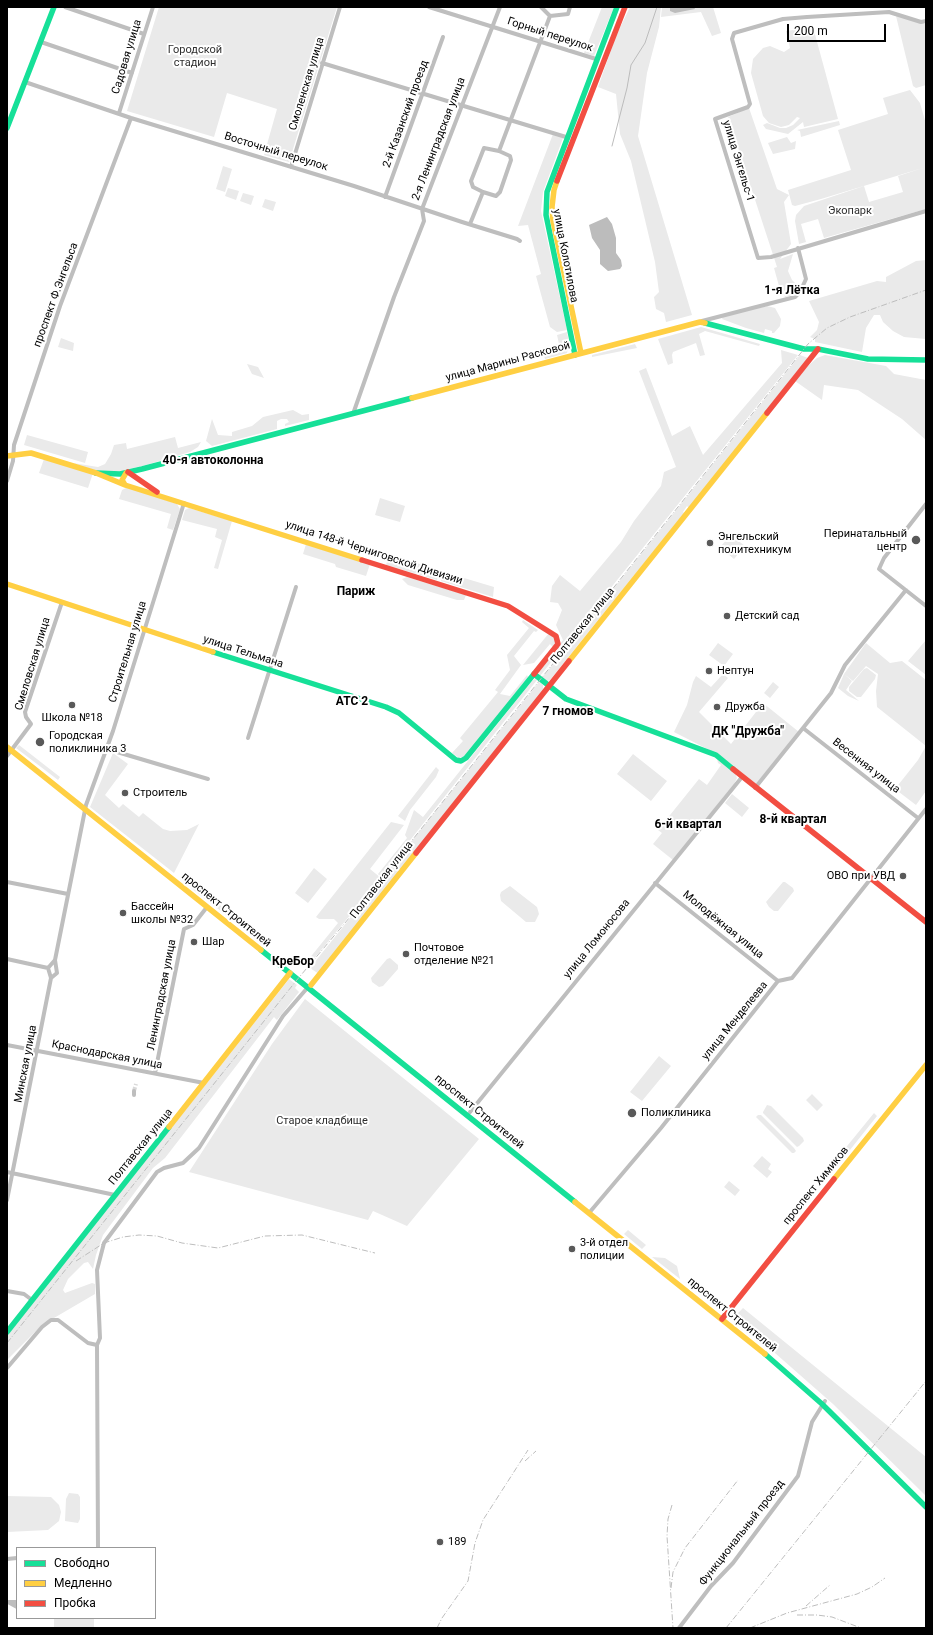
<!DOCTYPE html>
<html>
<head>
<meta charset="utf-8">
<style>
  body { margin:0 }
  #map { position:relative; width:933px; height:1635px; overflow:hidden; background:#fff; font-family:Roboto,sans-serif }
  canvas { display:block }
  .frame { position:absolute; inset:0; border:8px solid #000; pointer-events:none }
  .legend { position:absolute; left:16px; top:1547px; width:140px; height:72px; box-sizing:border-box; background:#fff; border:1px solid #999; margin:0; padding:5px 7px; list-style:none; font-size:12px; color:#000 }
  .legend li { display:flex; align-items:center; gap:8px; height:20px }
  .legend b { width:20px; border:1px solid #999 }
  .scale { position:absolute; left:787px; top:24px; width:99px; height:18px; box-sizing:border-box; border:2px solid #000; border-top:0; padding-left:5px; font-size:12px; line-height:14px; white-space:nowrap; color:#000; -webkit-text-stroke:3px #fff; paint-order:stroke }
</style>
</head>
<body>
<div id="map">
<canvas width="933" height="1635"></canvas>
<div class="frame"></div>
<ul class="legend">
<li><b style="height:5px;background:#16e098"></b>Свободно</li>
<li><b style="height:5px;background:#ffcf43"></b>Медленно</li>
<li><b style="height:5px;background:#f24e42"></b>Пробка</li>
</ul>
<div class="scale">200 m</div>
</div>
<script>
const context = document.querySelector('canvas').getContext('2d');
context.lineJoin = 'round';
function fill(path, color) { context.fillStyle = color; context.fill(path, 'evenodd'); }
const toPath = rows => new Path2D(rows.map(r => 'M' + r).join(''));
function strokePath(path, color, width, dash) { context.strokeStyle = color; context.lineWidth = width; context.lineCap = dash ? 'butt' : 'round'; context.setLineDash(dash || []); context.stroke(path); }
function write(font, color, halo, rows, align = 'center') {
  context.font = font + ' Roboto,sans-serif'; context.lineWidth = 4; context.setLineDash([]); context.textBaseline = 'middle'; context.strokeStyle = halo; context.fillStyle = color; for (const [text, x, y, turn = 0] of rows) {
    context.save(); context.translate(x, y); context.rotate((+turn || 0) * Math.PI / 180); context.textAlign = isNaN(turn) ? turn : align; if (halo) context.strokeText(text, 0, 0); context.fillText(text, 0, 0); context.restore();
  }
}
fill(toPath([
  [159,7,337,7,289,162,264,155,277,109,227,93,214,137,127,111],
  [602,7,614,7,594,56,584,53],
  [630,7,661,7,659,27,647,73,638,136,692,315,666,322,664,313,656,309,654,297,659,292,655,262,631,161,620,134,616,94,598,87,616,36],
  [662,7,713,7,721,33,712,36,701,12,661,17],
  [896,16,926,24,926,85,916,88,913,86],
  [813,27,838,119,804,127,803,122,788,134,766,129,763,125,767,123,780,128,786,128,793,125,800,118,797,117,789,125,781,127,769,123,763,116,751,73,753,59,763,48,770,46,784,52,790,48,786,31],
  [910,90,920,103,926,124,926,167,821,199,795,206,792,205,788,190,851,170,838,130,888,114,883,98],
  [749,108,777,189,789,195,784,202,791,244,780,259,793,254,788,271,792,280,800,288,794,295,785,297,779,286,774,268,777,267,728,117],
  [839,121,840,125,801,137,800,131,797,130],
  [553,134,563,138,543,192,541,211,567,330,557,332,550,327,536,276,541,274,528,225,518,226],
  [787,137,791,143,796,141,795,149,773,154,768,143],
  [223,166,232,169,225,192,216,189],
  [926,167,926,209,824,238,818,219,801,224,806,242,799,244,795,221,796,215,804,206,864,186,869,202,903,192,898,176],
  [228,188,239,191,236,200,225,196],
  [243,193,254,196,251,205,240,201],
  [265,199,276,202,273,211,262,207],
  [926,260,926,339,904,337,893,331,883,322,880,315,874,315,866,328,862,352,815,342,815,339,810,337,817,330,819,322,809,301,877,281,886,282,886,277,916,261],
  [767,306,775,308,781,319,780,326,774,333,772,333,772,331,765,329,764,333,746,328,722,319,723,317],
  [701,327,760,344,759,346,705,331,699,334,705,355,700,356,696,343,673,352,672,355,673,363,668,365,658,339],
  [567,332,569,343,567,353,545,359,542,348,559,344,557,335],
  [61,338,74,343,73,351,58,347],
  [635,344,637,348,592,357,592,355],
  [781,350,798,355,540,676,539,671,563,640,556,625,562,610,558,603,550,602,552,586,560,575,580,591,621,542,634,521,661,486,664,472,676,467,639,371,646,368,672,436,690,426,703,455,782,363],
  [800,355,808,358,689,508,687,506,683,512,684,513,550,680,547,681,542,678],
  [825,355,886,366,894,374,926,380,926,440,902,419,858,390,824,385,822,400,795,381,809,365,817,358],
  [247,364,258,367,264,378,252,374],
  [293,410,302,415,309,414,309,420,285,426,285,424,289,422,287,419,281,419,277,421,277,429,212,446,206,441,212,419,218,435,232,436,232,432,252,426,263,417],
  [27,435,88,452,85,463,24,445],
  [175,437,178,448,201,442,198,447,190,452,146,465,116,472,97,471,73,463,98,467,105,464,111,454,114,445,126,443,127,449],
  [44,459,93,473,88,488,39,473],
  [128,487,177,504,180,509,173,530,167,528,171,514,119,499,122,490],
  [380,498,405,506,400,522,375,515],
  [189,508,232,521,218,569,214,568,222,540,215,537,217,529,182,520,185,510],
  [729,537,734,541,736,539,745,546,734,559,720,547],
  [306,544,370,564,366,576,336,567,335,564,303,554],
  [389,555,440,570,437,580,386,565],
  [444,572,494,587,493,597,441,581],
  [407,577,466,595,464,600,457,600,408,585,402,579],
  [523,620,538,630,536,632,534,631,514,656,521,665,500,694,510,696,527,675,528,677,464,757,459,758,452,753,463,741,460,738,498,692,495,690,510,670,507,655,529,628,522,622],
  [549,633,554,636,556,642,553,647,550,644,534,663,523,665],
  [926,640,926,675,908,661],
  [718,643,733,654,724,666,709,655],
  [866,643,890,663,902,661,926,680,926,791,916,805,895,789,918,760,926,746,877,707,876,691,878,674,866,666,853,681,844,674,852,681,846,690,859,701,848,696,838,688,844,674],
  [867,668,876,675,875,679,861,697,857,697,849,691,849,687,864,669],
  [723,674,728,678,699,712,731,744,763,703,799,732,756,784,721,756,674,732,687,705,693,682,696,676,711,687],
  [535,679,537,680,381,877,378,874,407,838,405,835,414,810,423,817,532,681],
  [539,682,543,685,543,689,319,974,310,968],
  [773,682,779,687,770,698,764,693],
  [19,745,60,777,58,780,16,748],
  [113,753,128,764,105,795,119,808,123,804,139,817,143,813,163,829,170,831,187,830,199,824,174,873,90,807],
  [633,754,667,781,651,801,617,774],
  [717,759,735,773,737,778,734,784,673,860,653,844,662,833,658,830,699,779,707,785,721,765,718,763],
  [436,767,439,770,436,777,410,810,405,821,398,816],
  [732,794,749,808,742,817,725,803],
  [391,822,404,825,370,869,381,878,307,967,304,965,338,923,334,919,319,919,316,917],
  [314,868,327,879,308,903,295,893],
  [783,882,785,882,793,888,794,891,778,911,774,911,769,907,766,902],
  [194,884,241,922,239,925,191,888],
  [510,886,537,907,539,914,535,922,526,922,501,901,500,895,501,892],
  [390,958,398,965,398,969,383,986,379,987,372,982,371,978,387,959],
  [289,979,297,985,295,988,299,992,277,1020,274,1017,165,1158,153,1168,103,1235,96,1255,93,1269,88,1262,84,1263,68,1279,63,1290,65,1293,92,1283,95,1284,95,1294,42,1325,7,1360,7,1336],
  [305,999,479,1139,407,1226,373,1211,368,1220,189,1172,272,1044],
  [659,1056,671,1066,642,1101,630,1092],
  [812,1094,823,1105,817,1111,806,1100],
  [767,1105,771,1106,803,1138,804,1141,799,1146,797,1147,763,1113,763,1112],
  [874,1113,877,1116,834,1170,830,1167],
  [758,1115,761,1115,794,1148,796,1151,794,1153,792,1153,756,1117],
  [762,1156,771,1164,768,1169,772,1172,767,1178,753,1166],
  [729,1181,740,1190,735,1196,724,1187],
  [628,1230,646,1245,642,1249,624,1234],
  [652,1257,665,1258,677,1266,680,1279],
  [743,1308,926,1457,926,1496,833,1404,734,1317],
  [69,1493,78,1494,80,1497,80,1519,78,1523,65,1521,66,1499],
  [7,1496,51,1497,59,1505,61,1512,59,1521,48,1530,7,1532],
  [54,1618,94,1618,94,1628,54,1628]
]), '#eaeaea');
fill(toPath([
  [670,7,694,7,695,9,675,13,670,11],
  [607,217,612,224,616,238,616,253,621,260,622,266,620,269,608,271,600,264,600,250,592,238,589,225]
]), '#bcbcbc');
strokePath(toPath([
  [612,146,627,88,631,65,645,43,657,7]
]), '#bcbcbc', 1);
strokePath(toPath([
  [134,1091,136,1084]
]), '#d9d9d9', 4, [4, 2]);
strokePath(toPath([
  [65,7,144,34],
  [429,7,596,59],
  [550,16,568,14,570,7],
  [926,21,921,22,889,12,807,17,783,19,734,33,732,39,750,104,748,107,715,119,758,258,771,257,926,211],
  [41,42,132,73],
  [322,63,566,137],
  [25,82,131,118,354,186,462,222,517,239,520,241],
  [119,113,153,7],
  [291,167,340,7],
  [483,192,496,196,500,192,511,160,510,156,499,151],
  [385,197,443,37],
  [470,224,483,192,473,187,471,181,484,148,499,151,550,16,541,7],
  [702,321,795,297,800,292,806,279,798,248],
  [353,414,394,297,424,221,422,209,500,7],
  [7,481,13,461,14,445,60,306,131,118],
  [926,504,884,558,879,569,926,606],
  [803,728,918,818],
  [248,738,296,587],
  [107,749,208,779],
  [7,756,31,724,26,717,25,712,62,602],
  [755,788,831,693,845,665,906,590],
  [7,882,68,894],
  [655,883,778,981],
  [7,959,48,968],
  [51,978,48,968,55,960],
  [7,1045,204,1083],
  [155,1073,184,929,193,925,207,907],
  [134,1095,134,1091],
  [470,1112,742,777],
  [7,1172,115,1195],
  [7,1200,51,978,57,973,55,960,86,805,113,731,184,503],
  [589,1213,661,1128,778,981,792,978,926,809],
  [7,1291,24,1294,32,1300],
  [7,1368,42,1327,51,1320,58,1320,88,1343,97,1345],
  [98,1548,97,1345,100,1338,97,1270,104,1243,157,1172,164,1168,183,1163,199,1148,283,1016,309,986],
  [7,1559,17,1558],
  [8,1602,17,1607],
  [9,1602,17,1602],
  [679,1628,711,1586,733,1563,798,1476,812,1422,825,1401]
]), '#bebebe', 4);
strokePath(toPath([
  [7,128,54,7],
  [705,323,804,349,818,349,868,359,926,360],
  [575,355,546,215,547,192,617,7],
  [96,473,120,474,142,469,412,398],
  [213,652,386,707,399,713,456,760,461,761,466,758,534,674],
  [534,674,566,699,716,755,733,769],
  [261,950,575,1202],
  [7,1332,169,1127],
  [765,1354,822,1404,926,1507]
]), '#16e098', 5.5);
strokePath(toPath([
  [557,181,554,190,552,207,553,221,581,353],
  [412,398,700,322,705,323],
  [7,456,31,453,96,473,125,485],
  [126,473,122,480,125,485,362,560],
  [7,584,213,652],
  [569,661,767,413],
  [7,747,261,950],
  [311,985,416,853],
  [169,1127,290,973],
  [834,1179,926,1065],
  [575,1202,765,1354]
]), '#ffcf43', 5.5);
strokePath(toPath([
  [557,181,625,7],
  [767,413,818,349],
  [128,472,157,492],
  [362,560,508,606,556,636,558,644,534,674],
  [733,769,926,922],
  [416,853,569,661],
  [722,1319,834,1179]
]), '#f24e42', 5.5);
strokePath(toPath([
  [76,1261,104,1243,123,1237,139,1235,157,1236,182,1243,218,1248,265,1236,302,1235,375,1253],
  [7,1343,296,981,366,898,808,344,827,328,850,317,926,290],
  [525,1461,536,1451],
  [672,1505,668,1519,667,1536,673,1628],
  [671,1588,673,1572,685,1548,738,1480],
  [806,1606,830,1585],
  [797,1615,817,1615,832,1617,861,1628],
  [437,1628,442,1618,468,1581,475,1543,483,1520,528,1450],
  [726,1628,926,1381],
  [750,1628,787,1613,857,1594,872,1587,885,1578]
]), '#bdbdbd', 1, [6, 2, 1, 2]);
for (const [x, y, r, color] of [
  [916,540,5,"#595959"],
  [710,543,4,"#595959"],
  [727,616,4,"#595959"],
  [709,671,4,"#595959"],
  [72,705,4,"#595959"],
  [717,707,4,"#595959"],
  [40,742,5,"#595959"],
  [125,793,4,"#595959"],
  [903,876,4,"#595959"],
  [123,913,4,"#595959"],
  [194,942,4,"#595959"],
  [406,954,4,"#595959"],
  [632,1113,5,"#595959"],
  [572,1249,4,"#595959"],
  [440,1542,4,"#595959"]
]) { const dot = new Path2D(); dot.arc(x, y, r, 0, 2 * Math.PI); context.fillStyle = color; context.fill(dot); strokePath(dot, '#fff', 1.5); }
write('11px', '#000', '#fff', [
  ["Горный переулок",550,35,18],
  ["Садовая улица",127,57,-73],
  ["Смоленская улица",307,84,-73],
  ["2-й Казанский проезд",406,114,-70],
  ["2-я Ленинградская улица",439,139,-69],
  ["Восточный переулок",276,152,17],
  ["улица Энгельс-1",738,161,73],
  ["улица Колотилова",565,256,79],
  ["проспект Ф.Энгельса",56,295,-70],
  ["улица Марины Расковой",508,362,-15],
  ["улица 148-й Черниговской Дивизии",374,553,18],
  ["Полтавская улица",583,626,-51],
  ["Строительная улица",128,652,-73],
  ["улица Тельмана",243,652,18],
  ["Смеловская улица",33,664,-73],
  ["Весенняя улица",866,766,38],
  ["Полтавская улица",382,880,-52],
  ["проспект Строителей",226,910,39],
  ["Молодёжная улица",723,925,39],
  ["улица Ломоносова",597,939,-51],
  ["Ленинградская улица",162,995,-79],
  ["улица Менделеева",735,1021,-51],
  ["Краснодарская улица",107,1055,11],
  ["Минская улица",26,1064,-79],
  ["проспект Строителей",479,1112,39],
  ["Полтавская улица",141,1147,-51],
  ["проспект Химиков",816,1186,-51],
  ["проспект Строителей",732,1315,39],
  ["Функциональный проезд",742,1533,-52]
]);
write('11px', '#2f2f2f', '#fff', [
  ["Городской",195,50],
  ["стадион",195,63],
  ["Экопарк",850,211],
  ["Старое кладбище",322,1121]
]);
write('11px', '#000', '#fff', [
  ["Перинатальный",907,534,"right"],
  ["центр",907,547,"right"],
  ["Энгельский",718,537],
  ["политехникум",718,550],
  ["Детский сад",735,616],
  ["Нептун",717,671],
  ["Дружба",725,707],
  ["Школа №18",72,718,"center"],
  ["Городская",49,736],
  ["поликлиника 3",49,749],
  ["Строитель",133,793],
  ["ОВО при УВД",895,876,"right"],
  ["Бассейн",131,907],
  ["школы №32",131,920],
  ["Шар",202,942],
  ["Почтовое",414,948],
  ["отделение №21",414,961],
  ["Поликлиника",641,1113],
  ["3-й отдел",580,1243],
  ["полиции",580,1256],
  ["189",448,1542]
], 'left');
write('bold 12px', '#000', '#fff', [
  ["1-я Лётка",792,291],
  ["40-я автоколонна",213,461],
  ["Париж",356,592],
  ["АТС 2",352,702],
  ["7 гномов",568,712],
  ["ДК \"Дружба\"",748,732],
  ["8-й квартал",793,820],
  ["6-й квартал",688,825],
  ["КреБор",293,962]
]);
</script>
</body>
</html>
